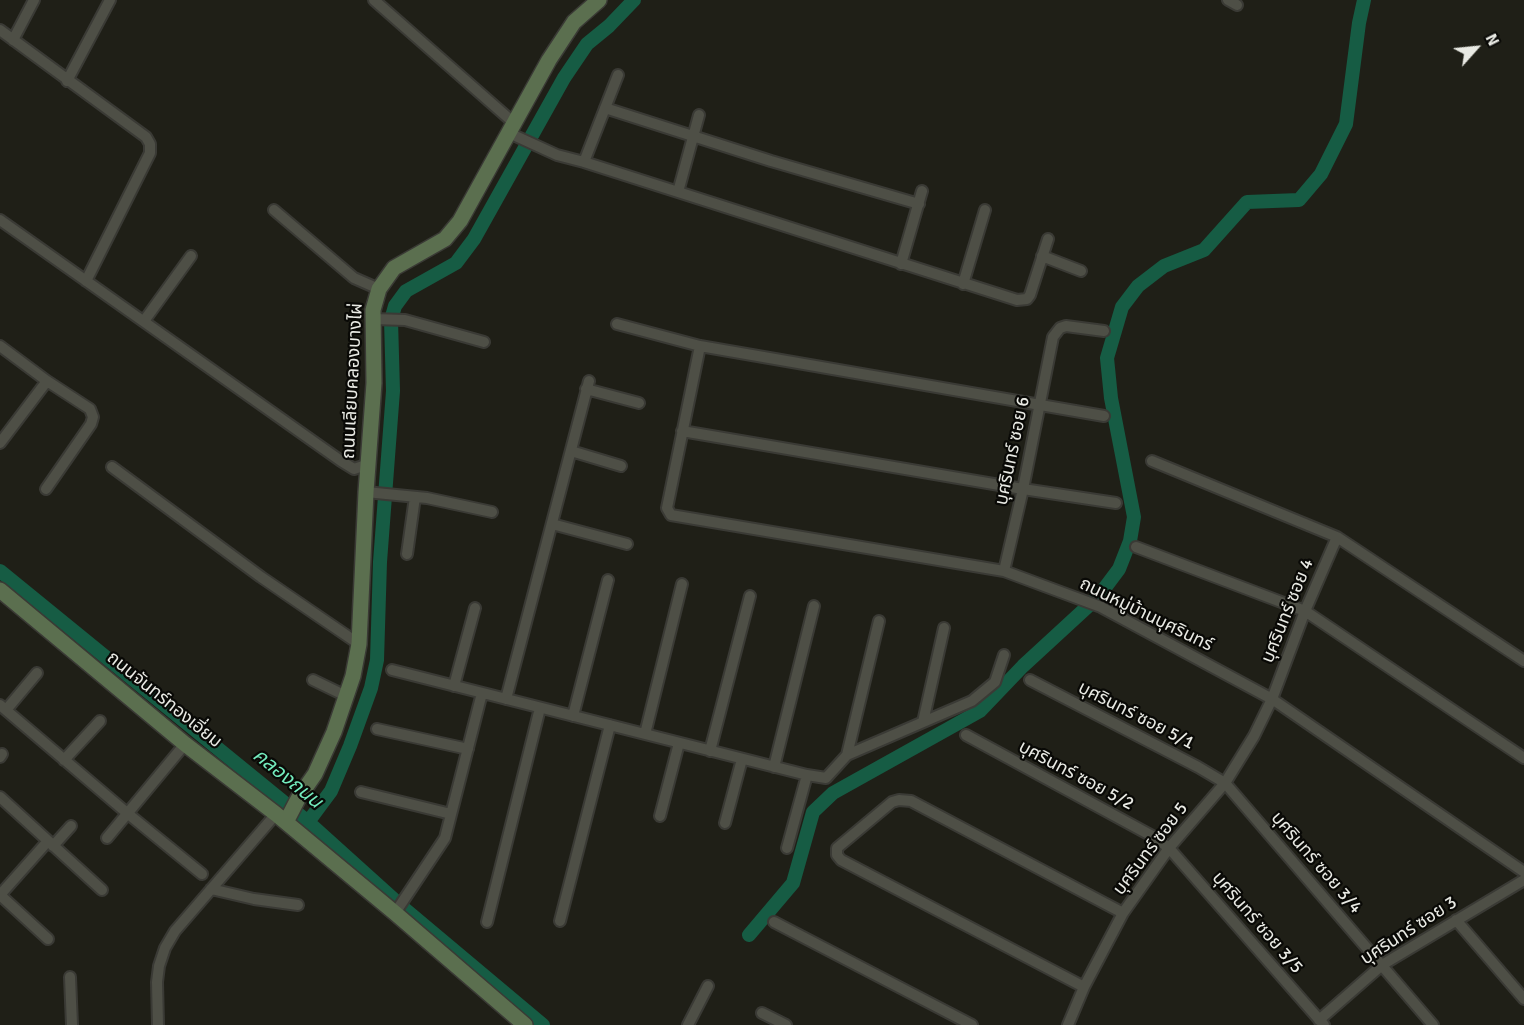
<!DOCTYPE html>
<html>
<head>
<meta charset="utf-8">
<style>
  body { margin:0 }
  #map { position:relative; width:1524px; height:1025px; overflow:hidden; background:#1f1f17; font-family:Signika,sans-serif }
  canvas { display:block }
  .north { position:absolute; left:1446px; top:18px; width:60px; height:60px; -webkit-text-stroke:4px #090906; paint-order:stroke; rotate:63deg; font-size:16px; font-weight:700; line-height:24px; text-align:center; color:#e9eae4 }
  .north::after { content:''; display:block; margin:auto; width:21px; height:27px; background:#e9eae4; clip-path:polygon(50% 0,100% 100%,50% 72%,0 100%) }
</style>
</head>
<body>
<div id="map">
<canvas width="1524" height="1025"></canvas>
<div class="north">N</div>
</div>
<script>
const context = document.querySelector('canvas').getContext('2d');
context.lineJoin = 'round';
const toPath = rows => new Path2D(rows.map(r => 'M' + r).join(''));
function strokePath(path, color, width, dash) { context.strokeStyle = color; context.lineWidth = width; context.lineCap = dash ? 'butt' : 'round'; context.setLineDash(dash || []); context.stroke(path); }
function write(font, color, halo, rows, align = 'center') {
  context.font = font + ' Signika,"Noto Sans Thai",sans-serif'; context.lineWidth = 4.5; context.setLineDash([]); context.textBaseline = 'middle'; context.strokeStyle = halo; context.fillStyle = color; for (const [text, x, y, turn = 0] of rows) {
    context.save(); context.translate(x, y); context.rotate((+turn || 0) * Math.PI / 180); context.textAlign = isNaN(turn) ? turn : align; if (halo) context.strokeText(text, 0, 0); context.fillText(text, 0, 0); context.restore();
  }
}
strokePath(toPath([
  [0,571,308,822,400,905,543,1025],
  [308,822,331,791,350,746,371,688,377,660,380,562,393,391,391,320,395,306,406,291,456,263,474,239,564,78,587,44,609,26,634,0],
  [749,935,793,883,813,812,833,793,980,711,1023,666,1098,597,1119,569,1130,541,1134,517,1111,398,1107,358,1122,307,1138,286,1164,266,1204,250,1247,202,1299,200,1321,174,1346,124,1359,23,1364,0]
]), '#165c44', 14);
const street = toPath([
  [374,0,514,123],
  [1228,0,1237,5],
  [0,30,146,137,150,144,150,153,86,281],
  [13,40,34,0],
  [67,81,110,0],
  [605,108,771,161,919,204],
  [509,133,557,155,584,162,1017,300,1027,299,1030,295,1048,239],
  [584,162,618,75],
  [678,192,699,115],
  [274,210,354,278,379,289],
  [0,220,341,461,354,469,369,464],
  [1042,256,1081,271],
  [901,264,922,191],
  [963,284,985,210],
  [373,319,405,320,484,342],
  [144,321,191,256],
  [617,324,700,346,1104,416],
  [0,346,47,381,90,409,93,417,91,424,46,489],
  [700,346,667,508,671,515,1004,571,1101,607,1272,699,1524,872],
  [586,389,639,403],
  [682,431,1023,489,1116,503],
  [0,443,47,381],
  [571,451,621,466],
  [1152,461,1337,537,1524,661],
  [112,467,261,577,359,644],
  [366,492,427,498,492,512],
  [552,524,627,544],
  [1136,547,1305,611,1524,758],
  [407,554,415,497],
  [1004,571,1023,489,1053,337,1060,328,1066,326,1104,331],
  [392,670,807,775,787,848],
  [313,680,346,696],
  [1030,680,1198,767,1225,783,1433,1025],
  [454,686,475,608],
  [506,699,589,381],
  [0,705,127,813,202,874],
  [6,710,37,673],
  [573,716,608,580],
  [923,722,944,628],
  [377,729,468,749],
  [645,734,682,584],
  [966,735,1154,837,1169,848,1324,1025],
  [710,751,750,596],
  [847,755,879,621],
  [0,757,2,754],
  [64,760,100,721],
  [774,767,814,606],
  [807,775,826,778,847,755,972,701,995,682,1004,655],
  [361,792,451,814],
  [0,797,102,890],
  [660,816,679,743],
  [725,823,742,759],
  [107,838,185,744],
  [53,846,71,826],
  [211,889,254,899,298,905],
  [395,913,445,838,482,693],
  [1456,920,1524,999],
  [560,921,610,725],
  [487,922,540,708],
  [774,922,972,1025],
  [48,939,0,895,48,841],
  [70,977,72,1025],
  [1084,987,841,860,837,855,837,848,892,802,899,800,911,801,1123,913],
  [762,1013,786,1025],
  [1319,1020,1382,965,1524,880],
  [158,1025,157,982,159,966,165,948,175,931,276,814],
  [688,1025,708,986],
  [1068,1025,1084,987,1123,913,1169,848,1225,783,1254,736,1272,699,1305,611,1337,537]
]);
const secondary = toPath([
  [0,590,185,744,276,814,395,913,525,1025],
  [286,822,299,797,315,774,334,732,353,676,359,644,366,492,374,383,373,310,379,289,394,268,445,239,460,221,549,60,574,22,599,0]
]);
strokePath(street, '#3a3a35', 14);
strokePath(secondary, '#3a3a35', 18);
strokePath(street, '#4e4f46', 10);
strokePath(secondary, '#5b6f4f', 15);
write('18px', '#e9eae4', '#090906', [
  ["ถนนเลียบคลองบางไผ่",353,381,-87],
  ["บุศรินทร์ ซอย 6",1013,451,-78],
  ["บุศรินทร์ ซอย 4",1288,611,-68],
  ["ถนนหมู่บ้านบุศรินทร์",1146,615,26],
  ["ถนนจันทร์ทองเอี่ยม",164,700,39],
  ["บุศรินทร์ ซอย 5/1",1136,716,27],
  ["บุศรินทร์ ซอย 5/2",1076,776,28],
  ["บุศรินทร์ ซอย 5",1151,849,-53],
  ["บุศรินทร์ ซอย 3/4",1316,863,49],
  ["บุศรินทร์ ซอย 3/5",1257,923,49],
  ["บุศรินทร์ ซอย 3",1409,931,-33]
]);
write('italic 20px', '#74ecbe', '#090906', [
  ["คลองถนน",287,779,39]
]);
</script>
</body>
</html>
